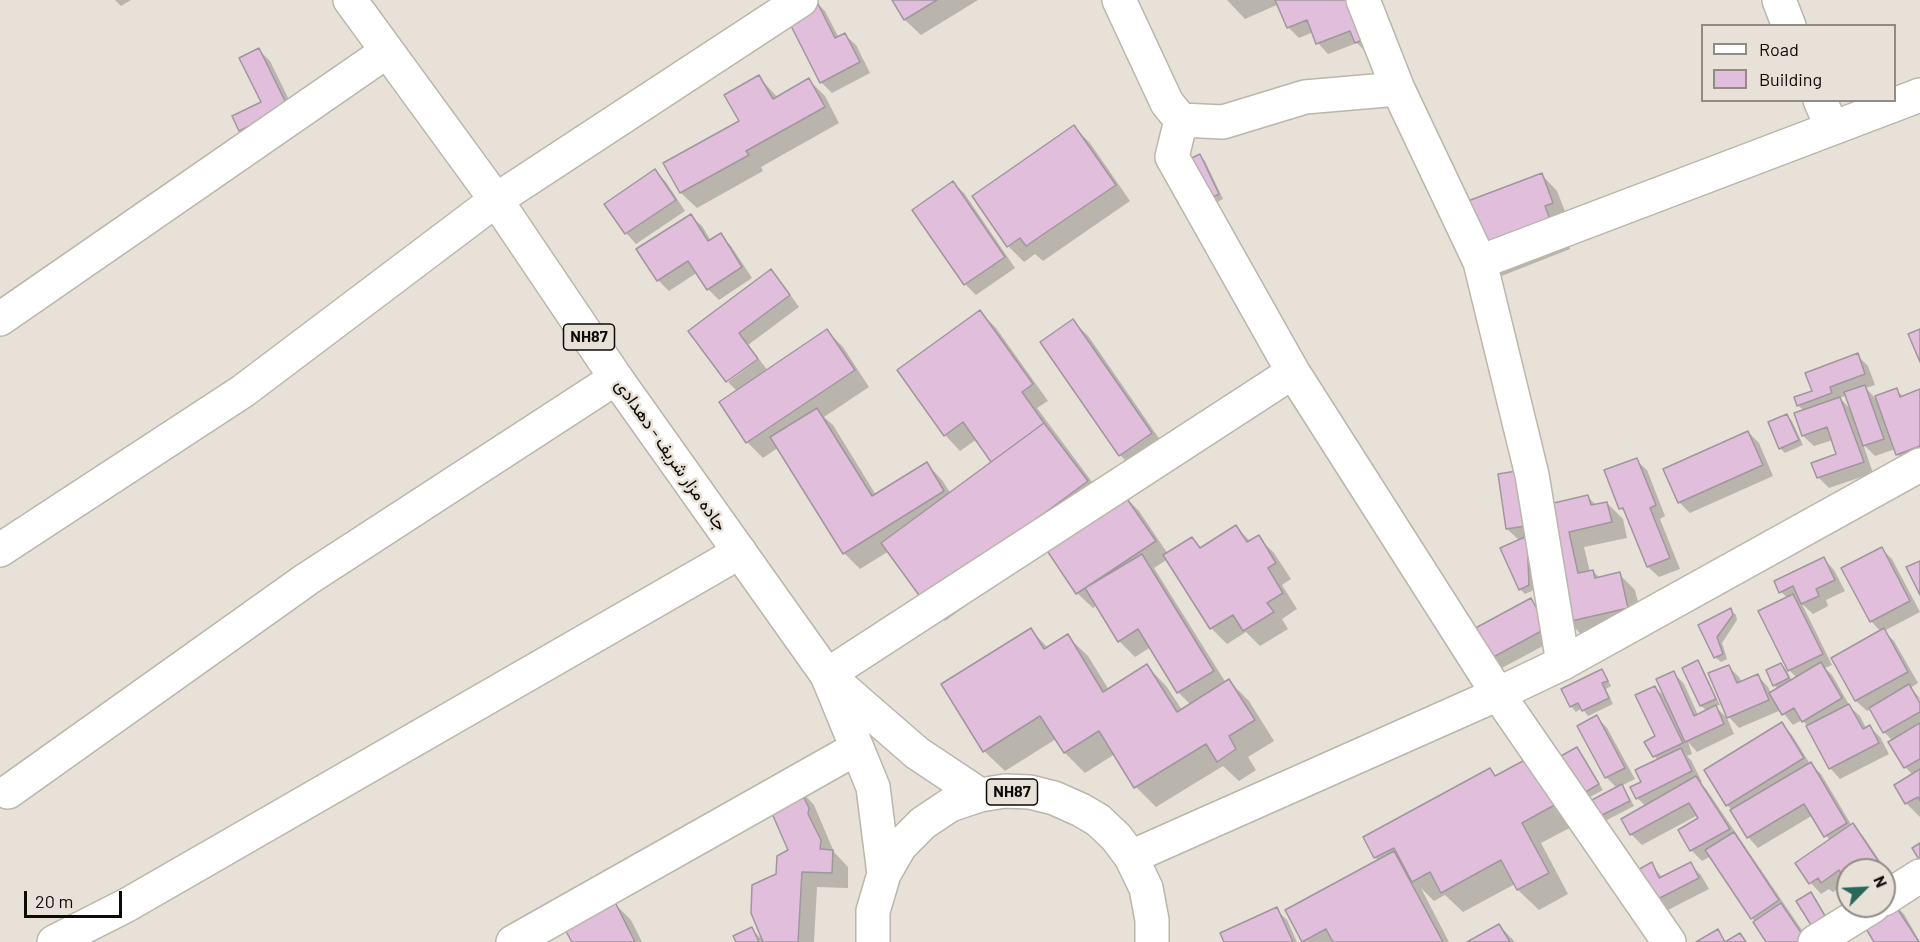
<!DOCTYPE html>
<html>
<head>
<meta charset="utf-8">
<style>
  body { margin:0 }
  #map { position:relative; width:1920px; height:942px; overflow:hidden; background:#e8e1d7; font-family:Barlow,sans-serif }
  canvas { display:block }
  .legend { position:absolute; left:1701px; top:24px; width:195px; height:78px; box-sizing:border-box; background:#e8e1d7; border:2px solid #908b84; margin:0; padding:8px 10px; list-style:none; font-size:18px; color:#0d0b08 }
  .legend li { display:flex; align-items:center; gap:12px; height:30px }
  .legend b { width:30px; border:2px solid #908b84 }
  .north { position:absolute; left:1836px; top:858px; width:60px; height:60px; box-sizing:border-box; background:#e8e1d7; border:2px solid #908b84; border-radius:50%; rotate:66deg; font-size:16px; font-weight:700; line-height:24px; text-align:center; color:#0d0b08 }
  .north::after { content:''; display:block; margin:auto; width:21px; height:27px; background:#276858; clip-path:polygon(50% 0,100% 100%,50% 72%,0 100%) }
  .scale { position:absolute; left:24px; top:891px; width:98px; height:27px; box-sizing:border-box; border:3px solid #0d0b08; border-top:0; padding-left:8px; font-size:18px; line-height:21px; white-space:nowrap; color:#0d0b08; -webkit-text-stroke:4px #e8e1d7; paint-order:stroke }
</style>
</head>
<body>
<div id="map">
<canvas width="1920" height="942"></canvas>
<ul class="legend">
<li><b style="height:8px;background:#fff"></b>Road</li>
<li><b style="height:16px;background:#e1bedc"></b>Building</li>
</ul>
<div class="north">N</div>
<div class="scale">20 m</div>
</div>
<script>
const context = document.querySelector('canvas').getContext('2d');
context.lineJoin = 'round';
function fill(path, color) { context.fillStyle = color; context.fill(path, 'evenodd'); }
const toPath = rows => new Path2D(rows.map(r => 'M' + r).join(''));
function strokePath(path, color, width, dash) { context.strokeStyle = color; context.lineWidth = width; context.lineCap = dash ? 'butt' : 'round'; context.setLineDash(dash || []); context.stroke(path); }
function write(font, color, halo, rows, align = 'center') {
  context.font = font + ' Barlow,Vazirmatn,sans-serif'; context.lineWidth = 5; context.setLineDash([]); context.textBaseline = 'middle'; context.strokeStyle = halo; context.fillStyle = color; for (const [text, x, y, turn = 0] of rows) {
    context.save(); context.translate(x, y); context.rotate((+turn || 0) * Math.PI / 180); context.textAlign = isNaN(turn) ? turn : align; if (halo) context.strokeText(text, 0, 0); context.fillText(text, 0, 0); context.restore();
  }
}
fill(toPath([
  [115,0,131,0,121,6],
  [893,0,978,0,921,35,905,20],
  [1227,0,1363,0,1367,53,1357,43,1328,54,1318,43,1313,32,1299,38,1288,27,1279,4,1245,19],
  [815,1,825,11,839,38,845,35,856,45,870,73,832,93,821,82],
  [259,50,270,61,298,118,251,141,240,130,263,103],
  [759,77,778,98,809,80,825,96,839,123,761,167,763,171,697,208,681,193,665,164,741,121],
  [1074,127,1090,143,1130,201,1043,261,1035,254,1024,262,1008,246],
  [1200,156,1205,161,1223,199,1208,207],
  [655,171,666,182,685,211,636,244,626,233],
  [1542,175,1557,191,1568,219,1560,222,1570,249,1499,277,1462,205],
  [953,183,964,193,1015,268,976,295,965,284,914,210],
  [691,216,702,226,711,241,721,235,731,246,752,278,719,300,708,289,698,272,669,291,658,280],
  [770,271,781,282,799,307,748,345,758,357,726,380,690,331],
  [980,312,996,328,1048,401,1037,408,1107,502,1123,495,1139,511,1168,554,1192,539,1202,549,1236,527,1251,542,1258,537,1274,553,1291,579,1282,585,1297,609,1282,619,1288,629,1260,646,1246,632,1227,644,1211,628,1168,559,1154,568,1226,683,1229,681,1249,701,1274,741,1248,757,1256,770,1239,781,1223,766,1156,807,1136,787,1115,754,1085,773,1065,753,1056,739,1005,771,984,751,1031,630,1048,648,1067,636,1088,656,1109,690,1147,666,1167,687,1182,710,1191,705,1178,692,1151,647,1135,657,1119,641,1097,605,1093,608,1077,593,1047,547,945,621,925,601,889,551,860,569,844,553,779,447,763,458,747,442,737,391,728,382,759,359,768,371,827,331,843,347,869,387,824,417,833,425,876,495,927,464,942,480,951,494,993,462,977,439,960,451,945,435],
  [1073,321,1089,337,1167,450,1136,471,1120,455],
  [1857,355,1868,366,1875,385,1866,388,1875,398,1896,390,1904,397,1920,391,1920,460,1908,465,1897,454,1895,449,1875,456,1863,444,1873,473,1829,488,1818,477,1838,455,1833,440,1814,446,1803,436,1796,414,1804,411,1798,405],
  [1847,395,1852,411,1840,398],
  [1787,415,1792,421,1803,445,1785,453,1780,448],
  [1748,432,1759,443,1773,476,1690,513,1680,503,1665,470],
  [1636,460,1647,470,1665,516,1660,519,1680,569,1659,577,1648,567,1627,515,1621,508],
  [1499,475,1532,543,1534,590,1525,594,1520,589,1520,541,1507,529],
  [1588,497,1597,506,1607,503,1623,519,1627,538,1584,547,1590,572,1593,571,1600,578,1619,574,1635,590,1643,623,1584,637,1568,621,1543,507],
  [1882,549,1892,559,1920,612,1884,631,1894,641,1918,683,1910,688,1920,698,1920,700,1918,697,1914,697,1920,706,1920,817,1906,803,1913,775,1905,767,1893,741,1884,732,1871,709,1867,711,1856,701,1833,658,1881,632,1871,621],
  [1824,559,1834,570,1845,591,1826,600,1828,606,1813,614,1802,604,1832,665,1825,668,1832,675,1851,708,1860,716,1866,728,1869,726,1880,737,1889,754,1840,779,1830,768,1807,725,1802,720,1793,725,1781,710,1739,728,1729,717,1729,667,1739,677,1742,683,1758,676,1768,687,1771,693,1778,689,1774,685,1781,664,1786,669,1792,681,1797,678,1789,670,1788,598,1781,592],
  [1531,600,1541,611,1556,639,1498,670,1487,660],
  [1731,610,1736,615,1737,620,1722,643,1727,659,1721,662,1715,657,1700,625],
  [1697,662,1702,667,1720,705,1715,706,1727,718,1734,734,1697,752,1688,742,1692,754,1687,756,1691,760,1702,782,1700,783,1706,789,1810,942,1768,942,1711,856,1702,861,1691,850,1700,819,1698,815,1642,845,1631,834,1646,806,1637,798,1643,782,1658,760,1654,756,1657,737,1655,687,1667,699,1674,673,1684,684,1698,715,1707,711,1701,706,1684,669],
  [1601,671,1606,676,1611,686,1606,689,1613,704,1588,716,1582,708,1576,712,1571,706],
  [1597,717,1607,728,1635,779,1621,786,1626,791,1634,806,1605,821,1600,816,1617,788,1607,778,1579,726],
  [1782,724,1792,735,1810,764,1821,774,1852,826,1863,836,1904,896,1893,903,1904,914,1920,942,1876,942,1884,906,1884,870,1848,870,1848,882,1833,892,1829,889,1821,894,1811,883,1797,863,1830,841,1813,815,1758,848,1748,837,1733,811,1727,805],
  [1576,748,1581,754,1603,790,1590,797,1585,792],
  [1534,756,1579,823,1541,843,1568,894,1539,910,1518,890,1515,884,1463,912,1445,895,1434,901,1421,888,1449,942,1304,942,1287,911,1379,861,1375,857,1489,770,1496,777],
  [799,789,814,805,834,852,848,867,848,888,817,887,814,942,767,942,777,875,790,851],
  [1651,864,1663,878,1690,864,1701,875,1709,889,1664,912,1654,902],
  [1811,894,1816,899,1829,921,1817,929,1812,924],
  [615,904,631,920,642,942,573,942],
  [1276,909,1287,920,1297,942,1226,942],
  [1499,925,1515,942,1470,942],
  [751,929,765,942,737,942]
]), '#0003');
const building = toPath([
  [816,0,835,38,845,33,860,62,820,83,785,14,816,0],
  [892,0,937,0,904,20,892,0],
  [1275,0,1358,0,1372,36,1355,43,1350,31,1316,44,1307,20,1287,28,1275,0],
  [259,48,288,107,239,131,232,116,261,102,239,58,259,48],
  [759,75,773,99,809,78,825,107,746,151,749,155,680,193,663,163,739,121,724,95,759,75],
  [1074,125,1116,185,1026,246,1020,238,1007,247,972,196,1074,125],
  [1200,154,1219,194,1202,203,1182,163,1200,154],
  [655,169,676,200,625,234,604,204,655,169],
  [1542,173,1553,203,1545,206,1555,233,1482,262,1460,204,1542,173],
  [953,181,1005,257,964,285,912,210,953,181],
  [691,214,708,241,721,233,742,267,707,290,688,261,657,281,636,249,691,214],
  [771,269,790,295,739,333,758,359,726,382,688,331,771,269],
  [980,310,1033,384,1022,392,1044,423,991,462,963,422,944,436,897,370,980,310],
  [1073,319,1152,433,1119,456,1040,342,1073,319],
  [827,329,855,370,746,443,719,402,827,329],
  [1920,329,1920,362,1908,334,1920,329],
  [1858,353,1865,374,1830,387,1832,393,1797,406,1794,397,1812,391,1805,373,1858,353],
  [1865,385,1884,439,1863,446,1844,392,1865,385],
  [1897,388,1900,397,1920,389,1920,446,1896,455,1875,396,1897,388],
  [1840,397,1864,462,1817,478,1811,463,1836,454,1827,427,1802,436,1794,413,1840,397],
  [817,408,872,496,927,462,944,491,843,554,770,437,817,408],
  [1787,414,1799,440,1779,449,1768,422,1787,414],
  [1044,423,1088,481,924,602,881,543,1044,423],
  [1748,431,1763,465,1678,503,1663,469,1748,431],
  [1637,458,1656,505,1650,508,1670,558,1647,567,1623,508,1619,509,1604,470,1637,458],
  [1523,470,1526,526,1506,529,1498,474,1523,470],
  [1123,493,1156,541,1076,594,1044,546,1123,493],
  [1588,495,1591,505,1607,502,1612,522,1569,532,1578,573,1593,570,1595,578,1620,572,1628,608,1567,622,1541,506,1588,495],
  [1236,525,1247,542,1259,535,1276,563,1268,568,1283,593,1267,603,1274,612,1243,631,1233,615,1210,629,1163,555,1192,537,1200,548,1236,525],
  [1527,536,1529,585,1519,590,1500,548,1527,536],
  [1882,547,1910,601,1870,622,1841,568,1882,547],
  [1142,554,1214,671,1177,693,1138,629,1118,642,1085,588,1142,554],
  [1824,557,1835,580,1816,589,1819,596,1801,604,1793,586,1779,593,1774,581,1824,557],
  [1920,561,1920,595,1906,567,1920,561],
  [1793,594,1823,654,1788,671,1758,611,1793,594],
  [1531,598,1547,628,1486,661,1470,631,1531,598],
  [1731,608,1733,615,1717,637,1723,654,1714,658,1698,625,1731,608],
  [1031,628,1044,649,1068,634,1103,692,1147,664,1177,712,1229,679,1255,720,1229,736,1236,749,1217,762,1206,744,1134,788,1099,731,1064,753,1040,716,983,752,941,684,1031,628],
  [1884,628,1908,672,1855,701,1831,658,1884,628],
  [1698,660,1716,699,1700,706,1682,668,1698,660],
  [1821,662,1842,698,1802,722,1794,708,1782,715,1769,693,1821,662],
  [1781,663,1789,678,1773,686,1766,670,1781,663],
  [1729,665,1737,683,1758,674,1769,700,1727,718,1708,673,1729,665],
  [1602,669,1608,681,1602,683,1609,698,1582,711,1578,703,1570,707,1561,689,1602,669],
  [1674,671,1694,716,1716,705,1724,724,1685,742,1656,679,1674,671],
  [1909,684,1920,703,1920,712,1883,733,1869,708,1909,684],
  [1655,686,1683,743,1653,757,1644,742,1655,736,1635,695,1655,686],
  [1849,704,1863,729,1870,725,1879,743,1829,769,1806,726,1849,704],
  [1597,715,1625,768,1605,778,1577,726,1597,715],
  [1782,722,1804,758,1726,806,1704,770,1782,722],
  [1920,723,1920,759,1904,768,1888,742,1920,723],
  [1577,747,1599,784,1584,793,1561,756,1577,747],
  [1681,748,1692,771,1636,799,1630,787,1641,782,1635,770,1681,748],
  [1534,755,1560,802,1522,823,1549,873,1517,890,1501,860,1441,893,1430,872,1412,882,1394,848,1374,858,1363,837,1490,768,1495,776,1534,755],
  [1811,762,1847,823,1824,837,1804,804,1747,838,1730,810,1811,762],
  [1920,769,1920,801,1918,797,1905,804,1894,785,1920,769],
  [1696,776,1730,829,1690,851,1678,830,1698,818,1689,803,1630,835,1621,819,1696,776],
  [1622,784,1630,801,1598,817,1590,801,1622,784],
  [799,788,809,808,808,814,821,840,820,849,833,850,832,873,802,872,798,942,763,942,751,913,752,885,776,874,777,856,788,850,767,802,799,788],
  [1853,823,1894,885,1884,892,1884,870,1848,870,1848,884,1839,870,1821,883,1818,878,1809,884,1795,863,1853,823],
  [1734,832,1779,900,1751,919,1705,850,1734,832],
  [1920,843,1920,861,1912,848,1920,843],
  [1394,851,1443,942,1333,942,1326,929,1302,942,1285,910,1394,851],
  [1652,862,1659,878,1691,862,1699,878,1652,902,1636,871,1652,862],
  [1811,892,1825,916,1811,925,1796,901,1811,892],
  [615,902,635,942,572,942,564,928,615,902],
  [1893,902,1919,942,1874,942,1862,922,1893,902],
  [1781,903,1806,940,1803,942,1766,942,1753,922,1781,903],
  [1277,907,1293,942,1224,942,1220,933,1277,907],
  [1499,924,1510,942,1467,942,1499,924],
  [752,927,759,942,736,942,733,936,752,927],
  [1718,929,1725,942,1740,933,1746,942,1696,942,1718,929]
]);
fill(building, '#e1bedc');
strokePath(building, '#a0969e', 1.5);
const minor = toPath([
  [1119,0,1167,103,1181,120,1223,122,1305,97,1398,89,1480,262,1532,475,1563,663],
  [1363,0,1398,89],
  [1779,0,1789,26],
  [1820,100,1832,128],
  [1181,120,1172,157,1293,372,1498,694,1669,942],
  [1480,262,1920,95],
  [0,319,386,52],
  [0,550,243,391,496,200,801,0],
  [827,675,1293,372],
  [8,792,307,579,616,378],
  [1884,899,1920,876],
  [54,942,127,905,740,552],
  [513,942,857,748],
  [1815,942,1873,906]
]);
const primary = toPath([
  [350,0,496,200,616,378,827,675,873,787,884,874],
  [833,680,917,753,980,795],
  [1131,857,1498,694,1563,663,1920,465],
  [873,942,873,911,884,874,900,846,923,823,950,805,980,795,1005,791,1030,792,1054,798,1081,810,1098,820,1116,837,1131,857,1146,888,1152,920,1152,942]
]);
strokePath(minor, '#bbb5ab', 36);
strokePath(primary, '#bbb5ab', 36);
strokePath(minor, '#fff', 33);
strokePath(primary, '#fff', 33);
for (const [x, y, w] of [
  [589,337,51],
  [1012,792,51]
]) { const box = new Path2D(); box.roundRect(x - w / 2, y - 13, w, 26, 4.5); context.fillStyle = '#e8e1d7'; context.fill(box); strokePath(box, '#0d0b08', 1.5); }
write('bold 16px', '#0d0b08', null, [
  ["NH87",589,337],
  ["NH87",1012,792]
]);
write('18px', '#0d0b08', '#e8e1d7', [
  ["جاده مزار شریف - دهدادی",671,455,55]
]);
</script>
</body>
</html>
